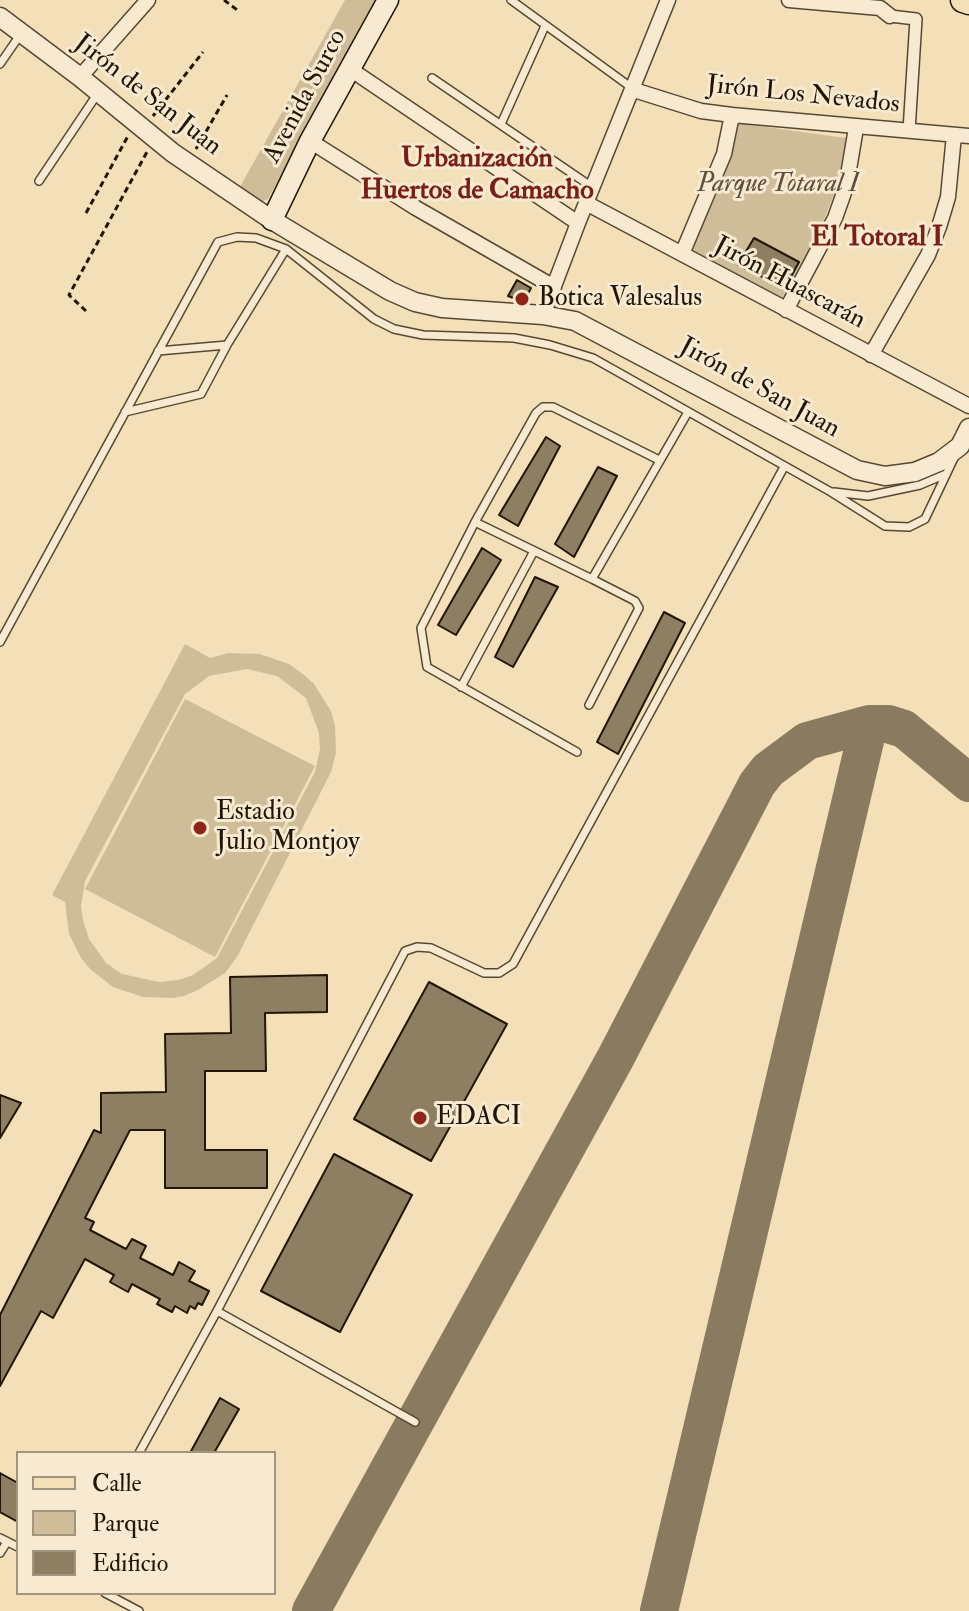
<!DOCTYPE html>
<html>
<head>
<meta charset="utf-8">
<style>
  body { margin:0 }
  #map { position:relative; width:969px; height:1611px; overflow:hidden; background:#f3dfb8; font-family:"IM FELL Double Pica",serif }
  canvas { display:block }
  .legend { position:absolute; left:16px; top:1451px; width:260px; height:144px; box-sizing:border-box; background:#f7ead1; border:2px solid #a19580; margin:0; padding:10px 14px; list-style:none; font-size:24px; color:#211606 }
  .legend li { display:flex; align-items:center; gap:16px; height:40px }
  .legend b { width:40px; border:2px solid #a19580 }
</style>
</head>
<body>
<div id="map">
<canvas width="969" height="1611"></canvas>
<ul class="legend">
<li><b style="height:10px;background:#f3dfb8"></b>Calle</li>
<li><b style="height:22px;background:#cfbd9a"></b>Parque</li>
<li><b style="height:22px;background:#8e7f63"></b>Edificio</li>
</ul>
</div>
<script>
const context = document.querySelector('canvas').getContext('2d');
context.lineJoin = 'round';
function fill(path, color) { context.fillStyle = color; context.fill(path, 'evenodd'); }
const toPath = rows => new Path2D(rows.map(r => 'M' + r).join(''));
function strokePath(path, color, width, dash) { context.strokeStyle = color; context.lineWidth = width; context.lineCap = dash ? 'butt' : 'round'; context.setLineDash(dash || []); context.stroke(path); }
function write(font, color, halo, rows, align = 'center') {
  context.font = font + ' "IM FELL Double Pica",serif'; context.lineWidth = 6; context.setLineDash([]); context.textBaseline = 'middle'; context.strokeStyle = halo; context.fillStyle = color; for (const [text, x, y, turn = 0] of rows) {
    context.save(); context.translate(x, y); context.rotate((+turn || 0) * Math.PI / 180); context.textAlign = isNaN(turn) ? turn : align; if (halo) context.strokeText(text, 0, 0); context.fillText(text, 0, 0); context.restore();
  }
}
fill(toPath([
  [345,0,377,0,268,199,261,202,242,189,241,185],
  [737,123,846,138,837,187,817,237,782,298,691,250,722,178],
  [185,644,210,658,228,653,260,654,289,664,303,674,314,684,331,711,335,726,336,753,331,772,237,957,225,973,198,990,184,996,173,998,143,997,113,987,90,969,81,958,69,934,65,902,52,895],
  [247,669,277,676,306,698,319,733,320,749,315,772,217,958,193,975,179,980,159,982,122,974,106,963,89,939,83,920,81,906,85,881,185,694,209,676],
  [185,699,315,766,215,957,85,889]
]), '#cfbd9a');
strokePath(toPath([
  [311,1611,616,1057,757,784,768,770,807,741,869,724,888,724,904,729,969,783],
  [659,1611,869,724]
]), '#8a7a5f', 38);
const building = toPath([
  [754,238,799,262,785,288,738,265,754,238],
  [517,280,531,288,524,302,508,296,517,280],
  [546,437,560,446,518,526,499,515,546,437],
  [598,467,617,476,574,557,555,544,598,467],
  [482,548,501,560,456,635,438,625,482,548],
  [535,577,558,587,513,667,495,657,535,577],
  [664,612,685,623,618,754,597,742,664,612],
  [327,975,327,1012,265,1013,266,1071,205,1071,205,1150,267,1150,267,1188,165,1188,165,1130,130,1130,85,1218,94,1222,90,1230,126,1249,132,1239,146,1246,140,1258,173,1275,179,1262,195,1271,189,1281,209,1291,202,1305,198,1303,195,1309,190,1306,187,1313,175,1306,172,1312,157,1304,160,1299,132,1284,128,1292,110,1282,114,1275,85,1259,53,1318,41,1311,0,1386,0,1315,94,1130,101,1133,101,1093,166,1092,165,1034,231,1033,230,977,327,975],
  [429,982,507,1024,431,1161,354,1119,429,982],
  [0,1095,21,1103,0,1138,0,1095],
  [334,1154,412,1195,340,1332,261,1291,334,1154],
  [220,1398,239,1409,214,1453,190,1453,220,1398],
  [0,1473,18,1483,18,1522,0,1512,0,1473]
]);
fill(building, '#8e7f63');
strokePath(building, '#211606', 2);
const service = toPath([
  [511,0,632,88],
  [0,64,20,35],
  [432,78,592,187],
  [501,124,545,26],
  [39,181,98,93],
  [158,351,227,345,286,249],
  [125,412,201,394,227,345],
  [834,492,868,496,920,485,946,474],
  [475,522,592,579,688,412],
  [0,642,218,242,237,237,256,238,286,249,374,319,394,329,423,335,514,338,550,345,593,358,831,492,885,526,909,527,925,519,954,458],
  [461,687,534,551],
  [589,705,639,608,635,601,592,579],
  [577,752,427,667,421,628,475,522,536,413,543,407,553,407,659,460],
  [217,1311,415,1422],
  [139,1453,217,1311,405,951,417,947,431,948,484,973,499,973,513,964,784,467],
  [0,1538,18,1547],
  [0,1553,7,1542],
  [105,1593,139,1611]
]);
const pedestrian = toPath([
  [890,16,916,19,909,131]
]);
const minor = toPath([
  [789,0,880,8,890,16],
  [350,69,578,223],
  [80,77,148,0],
  [634,90,701,111,732,115,969,136],
  [310,141,416,208,554,287],
  [586,203,969,406],
  [682,254,724,154,732,115],
  [786,310,835,218,846,187,856,128],
  [543,315,578,223,668,0],
  [871,355,928,255,939,227,948,197,954,135]
]);
const tertiary = toPath([
  [0,17,80,77,173,153,272,220,390,291,415,302,442,308,543,315,575,321,857,470,885,476,915,472,939,462,960,446,969,428]
]);
const secondary = toPath([
  [272,220,310,141,388,0]
]);
const primary = toPath([
  [963,0,969,2]
]);
strokePath(service, '#564832', 10);
strokePath(pedestrian, '#564832', 14);
strokePath(minor, '#564832', 17);
strokePath(tertiary, '#564832', 21);
strokePath(secondary, '#211606', 23);
strokePath(primary, '#211606', 27);
strokePath(toPath([
  [224,0,240,12],
  [153,116,203,52],
  [196,149,227,95],
  [86,213,128,136],
  [86,311,69,295,148,150]
]), '#211606', 3, [6, 4]);
strokePath(service, '#f7ead1', 7);
strokePath(pedestrian, '#f7ead1', 11);
strokePath(minor, '#f7ead1', 14);
strokePath(tertiary, '#f7ead1', 18);
strokePath(secondary, '#f7ead1', 20);
strokePath(primary, '#f3dfb8', 24);
for (const [x, y, r, color] of [
  [522,299,8,"#8f2418"],
  [200,828,8,"#8f2418"],
  [420,1118,8,"#8f2418"]
]) { const dot = new Path2D(); dot.arc(x, y, r, 0, 2 * Math.PI); context.fillStyle = color; context.fill(dot); strokePath(dot, '#f7ead1', 3); }
write('26px', '#211606', '#f7ead1', [
  ["Jirón de San Juan",147,96,38],
  ["Jirón Los Nevados",803,96,6],
  ["Avenida Surco",306,97,-62],
  ["Jirón Huascarán",789,284,28],
  ["Jirón de San Juan",759,389,29]
]);
write('italic 26px', '#5e503a', '#f7ead1', [
  ["Parque Totaral I",778,185]
]);
write('26px', '#211606', '#f7ead1', [
  ["Botica Valesalus",538,299],
  ["Estadio",216,813],
  ["Julio Montjoy",216,843],
  ["EDACI",436,1118]
], 'left');
write('bold 28px', '#7a1f14', '#f7ead1', [
  ["Urbanización",477,160],
  ["Huertos de Camacho",477,192],
  ["El Totoral I",877,239]
]);
</script>
</body>
</html>
